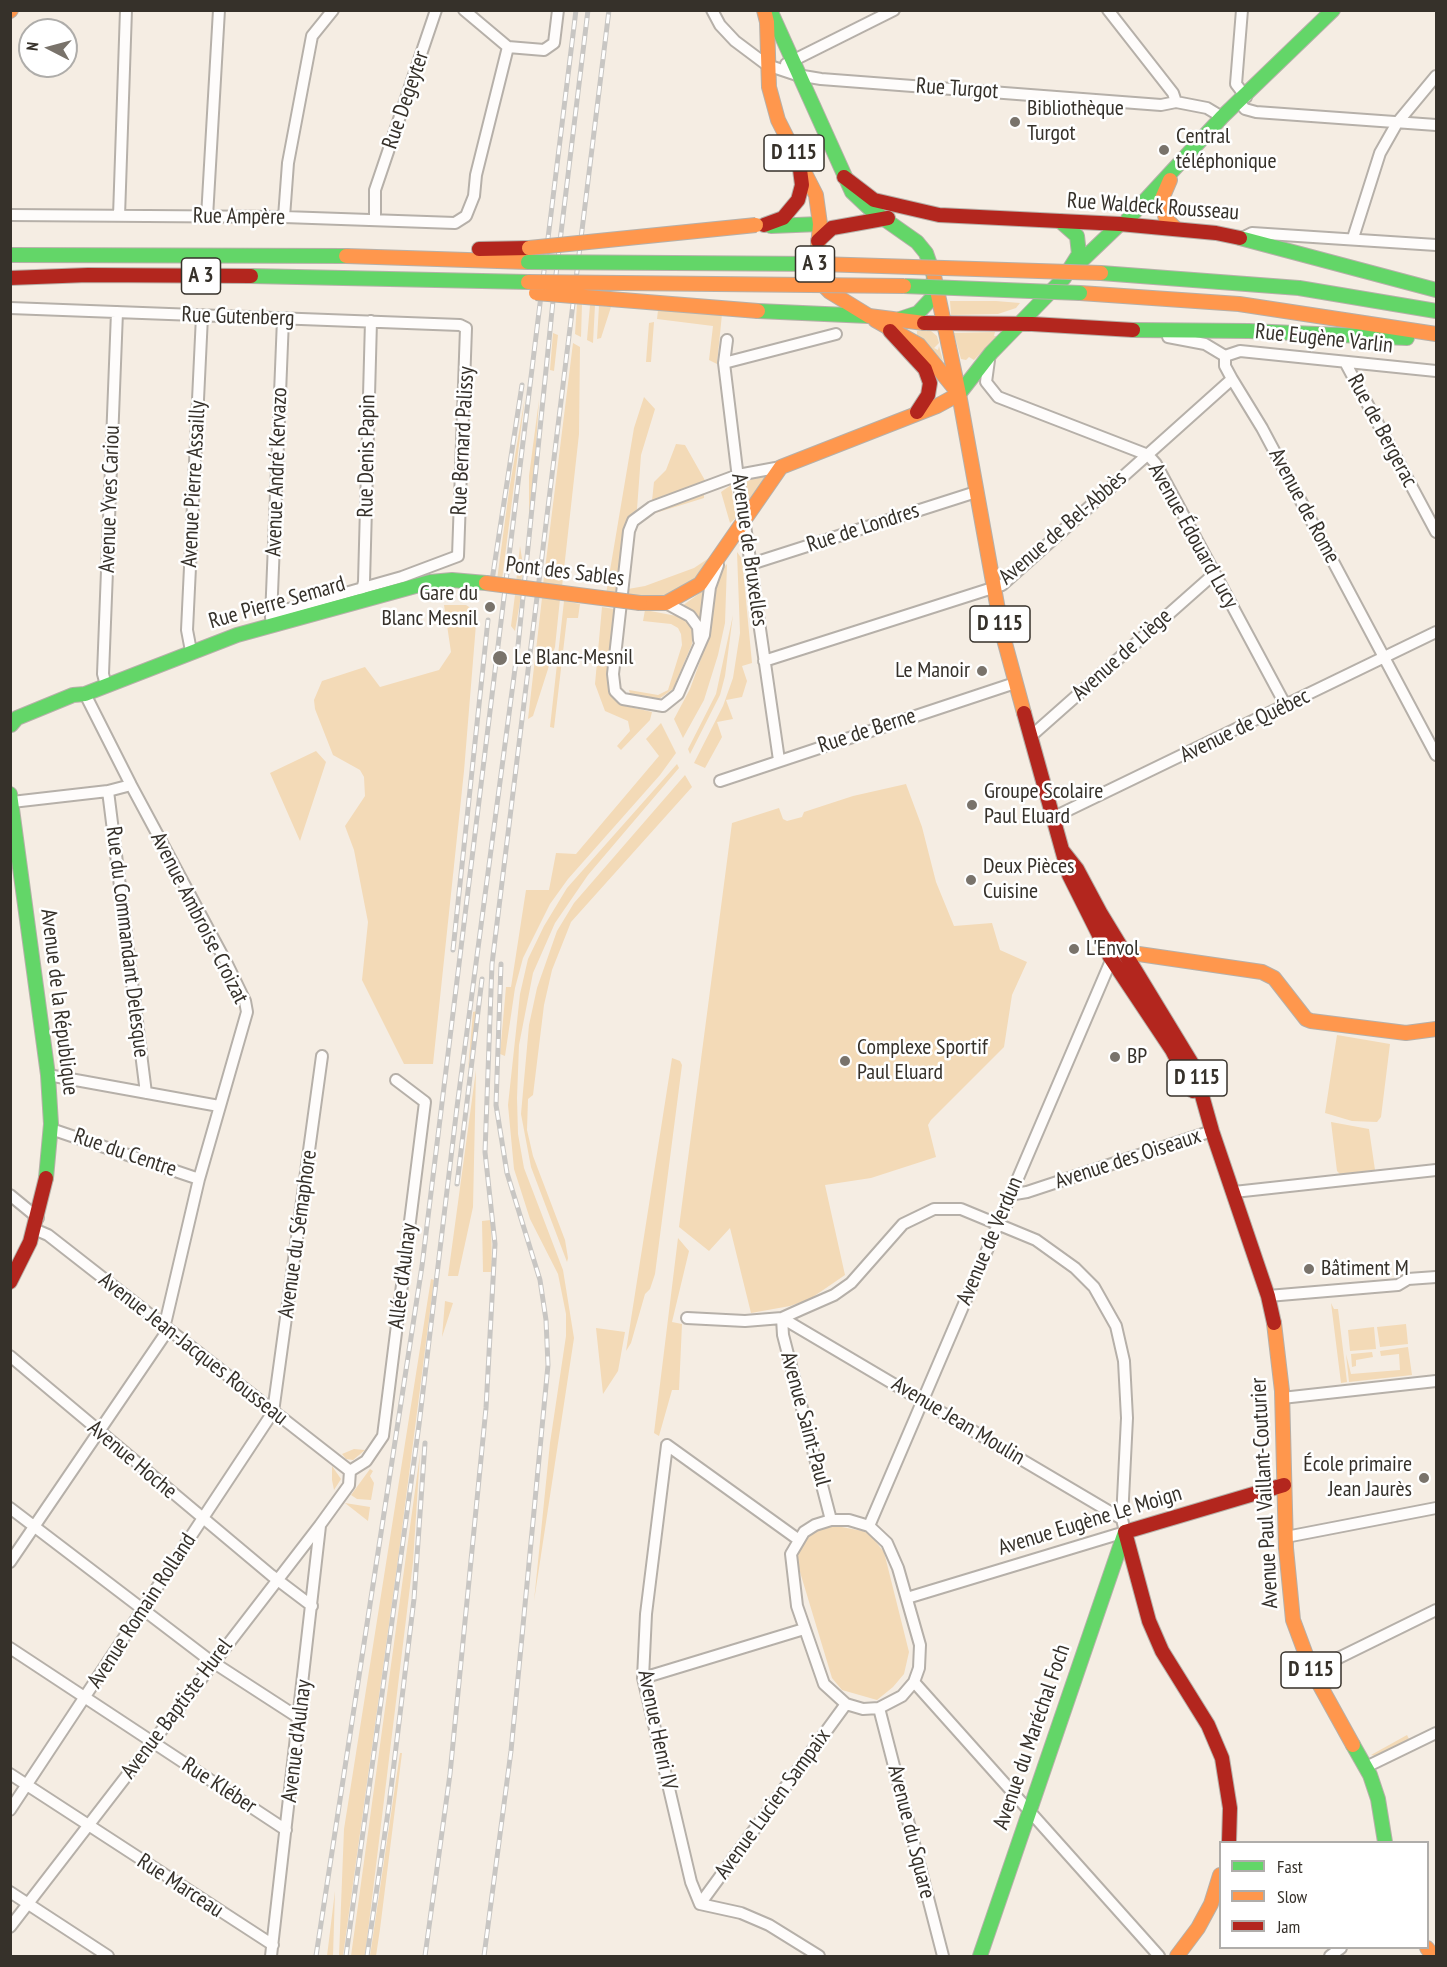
<!DOCTYPE html>
<html>
<head>
<meta charset="utf-8">
<style>
  body { margin:0 }
  #map { position:relative; width:1447px; height:1967px; overflow:hidden; background:#f5ede3; font-family:"PT Sans Narrow",sans-serif }
  canvas { display:block }
  .frame { position:absolute; inset:0; border:12px solid #36312a; pointer-events:none }
  .legend { position:absolute; left:1219px; top:1841px; width:210px; height:108px; box-sizing:border-box; background:#fff; border:2px solid #afadaa; margin:0; padding:8px 10px; list-style:none; font-size:18px; color:#36312a }
  .legend li { display:flex; align-items:center; gap:12px; height:30px }
  .legend b { width:30px; border:2px solid #afadaa }
  .north { position:absolute; left:18px; top:18px; width:60px; height:60px; box-sizing:border-box; background:#fff; border:2px solid #afadaa; border-radius:50%; rotate:276deg; font-size:16px; font-weight:700; line-height:24px; text-align:center; color:#36312a }
  .north::after { content:''; display:block; margin:auto; width:21px; height:27px; background:#79736b; clip-path:polygon(50% 0,100% 100%,50% 72%,0 100%) }
</style>
</head>
<body>
<div id="map">
<canvas width="1447" height="1967"></canvas>
<div class="frame"></div>
<ul class="legend">
<li><b style="height:8px;background:#63d668"></b>Fast</li>
<li><b style="height:8px;background:#ff974d"></b>Slow</li>
<li><b style="height:8px;background:#b3261e"></b>Jam</li>
</ul>
<div class="north">N</div>
</div>
<script>
const context = document.querySelector('canvas').getContext('2d');
context.lineJoin = 'round';
function fill(path, color) { context.fillStyle = color; context.fill(path, 'evenodd'); }
const toPath = rows => new Path2D(rows.map(r => 'M' + r).join(''));
function strokePath(path, color, width, dash) { context.strokeStyle = color; context.lineWidth = width; context.lineCap = dash ? 'butt' : 'round'; context.setLineDash(dash || []); context.stroke(path); }
function write(font, color, halo, rows, align = 'center') {
  context.font = font + ' "PT Sans Narrow",sans-serif'; context.lineWidth = 5; context.setLineDash([]); context.textBaseline = 'middle'; context.strokeStyle = halo; context.fillStyle = color; for (const [text, x, y, turn = 0] of rows) {
    context.save(); context.translate(x, y); context.rotate((+turn || 0) * Math.PI / 180); context.textAlign = isNaN(turn) ? turn : align; if (halo) context.strokeText(text, 0, 0); context.fillText(text, 0, 0); context.restore();
  }
}
fill(toPath([
  [950,301,996,301,1020,303,1016,308,998,314,951,315],
  [577,304,582,304,581,337,575,334],
  [590,305,595,305,593,343,587,340],
  [599,306,611,307,601,338,597,339],
  [658,310,722,314,717,364,709,360,713,326,657,319],
  [654,322,651,362,646,362,649,323],
  [917,331,931,331,937,336,939,343,934,348,938,350,939,346,943,361,917,336],
  [995,332,994,336,998,336,974,360,969,357,966,360,961,359,954,333],
  [553,333,558,335,554,371,550,370],
  [573,343,580,347,579,434,562,587,543,585],
  [525,397,502,580,497,580,509,491],
  [644,397,655,409,641,455,637,509,627,521,625,529,615,594,606,594,634,428],
  [539,400,535,461,529,522,529,476],
  [676,444,685,445,707,484,652,501,654,482,666,470],
  [767,476,747,507,743,481],
  [731,485,736,518,730,523,721,492],
  [704,494,704,498,649,515,647,514],
  [520,546,523,565,521,585,516,583],
  [718,552,706,569,679,593,661,597,628,596,628,589,645,586,694,568],
  [737,552,742,559,752,663,742,666,747,681,742,697,726,700,733,719,717,722,722,737,705,768,694,763,723,706,733,678,740,633],
  [727,564,725,623,718,655,704,700,683,738,674,719,690,689,702,656,714,589,720,571],
  [704,590,706,591,700,631,695,614,682,606],
  [515,595,521,596,515,631,511,626],
  [542,598,560,599,555,647,533,716,528,719],
  [564,601,580,604,578,618,567,618,554,728,550,727],
  [444,605,466,605,477,612,464,771,433,1064,404,1064,362,980,368,922,354,850,345,826,365,796,364,777,360,770,333,755,315,709,314,700,322,681,365,667,380,687,439,670,451,652],
  [602,607,614,609,607,677,609,691,626,706,652,712,650,720,621,750,617,746,630,731,628,721,605,711,595,684],
  [645,610,682,617,689,622,693,631,692,644,673,689,659,699,630,694,629,690,658,695,668,690,682,645,681,634,678,628,671,624,643,621],
  [733,615,725,676,720,695,690,754,688,749,716,694],
  [661,723,676,753,660,775,568,879,550,904,523,958,515,988,505,1056,500,1054,506,987,511,987,526,890,549,890,556,853,576,854,659,756,646,739],
  [316,751,326,762,300,841,270,773],
  [677,764,679,768,588,875,555,923,533,973,519,1045,517,1098,518,1134,524,1168,563,1270,574,1338,534,1601,550,1443,566,1336,566,1314,558,1274,530,1219,514,1169,508,1105,520,994,528,959,544,926,567,888],
  [685,775,692,787,571,922,552,970,544,1005,533,1095,528,1099,527,1130,533,1156,565,1240,568,1258,567,1262,531,1167,521,1114,529,1025,537,988,557,931,574,903],
  [906,784,922,827,936,882,954,926,992,923,1000,950,1027,962,1012,995,1004,1047,931,1120,928,1125,936,1157,871,1178,825,1185,845,1275,810,1299,790,1306,751,1313,730,1228,709,1251,679,1227,732,823,779,808,783,819,787,821,802,817,804,812,853,796],
  [477,1011,468,1070,473,1012],
  [1337,1035,1390,1044,1381,1117,1377,1122,1352,1121,1325,1113],
  [672,1058,680,1061,682,1065,655,1274,650,1289,645,1294,631,1343,626,1351],
  [476,1070,473,1207,458,1276,448,1276],
  [1331,1122,1369,1129,1375,1170,1340,1174,1337,1171],
  [491,1220,492,1272,483,1272,482,1221],
  [678,1238,689,1251,672,1322,682,1324,679,1390,672,1390,659,1436,654,1433],
  [431,1279,434,1280,399,1552,343,1956,339,1956,344,1829],
  [445,1301,453,1303,442,1337],
  [1331,1303,1334,1309,1338,1309,1347,1382,1341,1383],
  [1406,1324,1408,1344,1380,1347,1377,1327],
  [1374,1327,1376,1349,1350,1351,1348,1330],
  [596,1328,625,1332,618,1371,603,1394],
  [1408,1347,1412,1375,1349,1382,1346,1354,1351,1374,1400,1370,1399,1354,1381,1356,1380,1351],
  [1372,1352,1373,1357,1356,1360,1356,1366,1352,1367,1351,1354],
  [354,1449,365,1450,353,1460,346,1459,342,1454],
  [420,1454,413,1562,365,1956,351,1956],
  [332,1466,341,1479,334,1490,332,1480],
  [370,1469,373,1471,370,1476,374,1483,371,1500,357,1499,351,1495],
  [345,1503,370,1507,368,1521],
  [831,1525,868,1532,884,1552,909,1652,904,1674,893,1687,877,1700,842,1690,832,1678,797,1562,800,1544,811,1533],
  [1407,1735,1409,1739,1375,1756,1371,1755],
  [400,1753,402,1753,380,1929,376,1956,370,1956],
  [335,1891,333,1956,327,1956]
]), '#f3dab7');
const street = toPath([
  [464,10,508,47],
  [712,10,720,25,735,41,767,65,797,75,821,79,1161,105,1176,102,1207,108,1222,117],
  [1108,10,1173,93,1176,102],
  [1242,10,1236,84,1246,97],
  [508,47,544,50,554,43,558,10],
  [786,64,894,10],
  [1239,102,1245,109,1256,112,1436,125],
  [10,215,284,217,455,223,466,216,474,196,476,175,508,47],
  [119,216,126,10],
  [207,217,219,10],
  [284,217,288,163,312,36,333,10],
  [375,220,375,190,436,10],
  [1246,236,1252,233,1436,245],
  [1353,238,1380,153,1397,123,1436,76],
  [10,308,460,325,466,328,458,556,402,577,271,614],
  [1168,337,1205,344,1225,356,1240,351,1436,371],
  [727,340,724,363,737,470,779,760],
  [1225,356,1225,366,1232,379,1262,428,1436,755],
  [989,360,986,382,998,397,1148,455,1156,464,1286,706],
  [1345,362,1436,532],
  [724,363,836,334],
  [751,564,976,492],
  [718,565,710,587,704,635,678,694,663,706,623,699,615,691,613,674,629,531,633,521,652,507,738,475,781,467],
  [362,589,364,582,371,321],
  [666,603,690,616,698,627,699,640],
  [271,618,283,319],
  [191,651,187,630,202,316],
  [764,661,1002,585,1232,379],
  [106,685,103,674,117,312],
  [85,694,131,785,227,964,245,1001,247,1012,199,1179,166,1320,162,1325],
  [1030,737,1214,574],
  [720,781,1015,683],
  [108,791,146,1093],
  [12,802,108,791,131,785],
  [1052,818,1436,632],
  [48,1075,219,1106],
  [51,1129,199,1179],
  [1234,1192,1436,1170],
  [10,1195,38,1218],
  [1009,1195,1027,1192,1212,1131],
  [34,1229,48,1235,350,1471],
  [1268,1296,1398,1285,1408,1279,1436,1277],
  [687,1318,745,1321,782,1318,802,1309,834,1295,851,1283,903,1224,934,1209,961,1209,1036,1240,1075,1268,1094,1287,1116,1326,1124,1361,1127,1418,1122,1519,1125,1532,907,1598],
  [782,1318,1122,1519],
  [782,1318,783,1335,831,1520],
  [10,1356,271,1575,312,1606],
  [1282,1398,1436,1381],
  [350,1471,366,1461,383,1436,425,1102,396,1080],
  [10,1508,208,1659,299,1718],
  [831,1520,849,1520,869,1526,887,1543,898,1568,920,1645,919,1668,914,1682,902,1696,879,1708,863,1709,846,1704,824,1684,797,1606,791,1554,804,1532,815,1525,831,1520],
  [869,1526,1113,956],
  [1286,1537,1436,1508],
  [10,1562,168,1330],
  [10,1648,286,1830],
  [1312,1671,1436,1610],
  [643,1678,804,1629],
  [914,1682,1159,1956],
  [879,1708,943,1956],
  [1366,1767,1436,1733],
  [10,1774,273,1945],
  [10,1810,273,1412,322,1056],
  [10,1892,108,1956],
  [700,1904,691,1882,643,1678,646,1614,667,1445,799,1540],
  [700,1904,846,1704],
  [700,1904,741,1913,769,1925,819,1956],
  [10,1927,320,1525,349,1485,350,1471],
  [271,1956,320,1526],
  [1330,1956,1341,1948]
]);
const fast = toPath([
  [770,10,852,192,870,209,917,242,926,253,934,276,932,298,918,313,900,319],
  [1128,219,1222,117,1333,10],
  [771,226,820,224],
  [1240,238,1436,290],
  [10,255,346,256],
  [1074,268,1120,224],
  [1101,273,1299,288,1436,311],
  [251,276,528,282],
  [758,311,869,316],
  [1133,330,1249,331,1407,338],
  [959,394,991,353,1064,278,1079,254,1077,236,1060,221],
  [11,725,17,718,73,695,85,694,237,635,430,582,452,580,486,583],
  [10,794,48,1075,51,1124,46,1178],
  [1353,1745,1370,1775,1378,1799,1385,1842],
  [980,1956,1125,1532]
]);
const slow = toPath([
  [764,10,767,22,769,87,778,120,816,195,820,224,816,271,820,282,830,292,869,316,924,323],
  [10,11,11,10],
  [1170,180,1161,201,1166,219,1175,228],
  [346,256,528,262],
  [934,276,959,394,1002,632,1024,713],
  [1080,293,1239,304,1436,334],
  [875,320,919,345,955,389],
  [640,603,666,603,700,584,781,467,937,406,959,394],
  [1125,952,1262,972,1274,978,1306,1019,1311,1021,1406,1033,1436,1029],
  [1274,1323,1282,1391,1286,1548,1293,1620,1312,1671,1353,1745],
  [1427,1948,1433,1956],
  [1177,1956,1198,1928,1211,1904,1220,1875]
]);
const jam = toPath([
  [844,177,874,200,939,215,1120,224,1216,233,1240,238],
  [764,225,783,218,798,200,802,185,799,162],
  [818,241,832,228,888,218],
  [479,249,529,248],
  [10,278,88,275,251,276],
  [924,323,1032,324,1133,330],
  [890,331,925,369,930,383,928,395,917,412],
  [1024,713,1069,875,1110,957,1172,1050,1193,1091],
  [1062,850,1077,869,1101,914,1194,1067,1212,1131,1268,1296,1274,1323],
  [10,1282,30,1242,46,1178],
  [1125,1532,1149,1621,1162,1651,1208,1725,1222,1758,1230,1808,1229,1842],
  [1125,1532,1284,1485]
]);
strokePath(street, '#b6b0a9', 14);
strokePath(fast, '#b6b0a9', 16);
strokePath(slow, '#b6b0a9', 16);
strokePath(jam, '#b6b0a9', 16);
strokePath(street, '#fefcfb', 10);
strokePath(fast, '#63d668', 14);
strokePath(slow, '#ff974d', 14);
strokePath(jam, '#b3261e', 14);
const rail = toPath([
  [491,587,522,385],
  [453,950,488,620],
  [457,1184,482,979],
  [316,1956,422,1266,576,10],
  [346,1956,419,1425,457,1107,518,646,554,291,588,10],
  [367,1956,389,1805,414,1599,425,1443],
  [425,1956,450,1774,486,1408,495,1244,485,1152,492,964,609,10],
  [484,1956,511,1751,548,1365,546,1320,540,1280,507,1173,496,1105,501,964]
]);
strokePath(rail, '#c8c6c3', 5);
strokePath(rail, '#fff', 3, [9]);
const fastBridge = toPath([
  [528,262,819,264],
  [904,286,1080,293]
]);
const slowBridge = toPath([
  [529,248,756,225],
  [819,264,1101,273],
  [528,282,904,286],
  [536,293,758,311],
  [486,583,640,603]
]);
strokePath(fastBridge, '#b6b0a9', 16, []);
strokePath(slowBridge, '#b6b0a9', 16, []);
strokePath(fastBridge, '#63d668', 14);
strokePath(slowBridge, '#ff974d', 14);
for (const [x, y, r, color] of [
  [1015,122,6,"#79736b"],
  [1164,150,6,"#79736b"],
  [490,607,6,"#79736b"],
  [500,658,8,"#79736b"],
  [982,671,6,"#79736b"],
  [972,805,6,"#79736b"],
  [971,880,6,"#79736b"],
  [1074,949,6,"#79736b"],
  [1115,1057,6,"#79736b"],
  [845,1061,6,"#79736b"],
  [1309,1269,6,"#79736b"],
  [1424,1478,6,"#79736b"]
]) { const dot = new Path2D(); dot.arc(x, y, r, 0, 2 * Math.PI); context.fillStyle = color; context.fill(dot); strokePath(dot, '#fff', 2); }
for (const [x, y, w] of [
  [794,153,60],
  [815,264,39],
  [201,276,39],
  [1000,624,60],
  [1197,1078,60],
  [1311,1670,60]
]) { const box = new Path2D(); box.roundRect(x - w / 2, y - 18, w, 36, 4.5); context.fillStyle = '#fff'; context.fill(box); strokePath(box, '#36312a', 1.5); }
write('bold 21px', '#36312a', null, [
  ["D 115",794,153],
  ["A 3",815,264],
  ["A 3",201,276],
  ["D 115",1000,624],
  ["D 115",1197,1078],
  ["D 115",1311,1670]
]);
write('22px', '#36312a', '#fff', [
  ["Rue Turgot",957,89,4],
  ["Rue Degeyter",406,100,-71],
  ["Rue Waldeck Rousseau",1153,207,4],
  ["Rue Ampère",239,217,1],
  ["Rue Gutenberg",238,317,2],
  ["Rue Eugène Varlin",1324,339,6],
  ["Rue de Bergerac",1382,431,62],
  ["Rue Bernard Palissy",463,441,-87],
  ["Rue Denis Papin",367,456,-89],
  ["Avenue André Kervazo",277,472,-88],
  ["Avenue Pierre Assailly",194,484,-87],
  ["Avenue Yves Cariou",110,499,-88],
  ["Avenue de Rome",1304,506,62],
  ["Rue de Londres",863,528,-18],
  ["Avenue de Bel-Abbès",1063,528,-41],
  ["Avenue Édouard Lucy",1193,536,61],
  ["Avenue de Bruxelles",749,550,82],
  ["Pont des Sables",565,572,7],
  ["Rue Pierre Semard",277,603,-16],
  ["Avenue de Liège",1122,655,-42],
  ["Avenue de Québec",1245,726,-26],
  ["Rue de Berne",867,731,-18],
  ["Avenue Ambroise Croizat",199,918,63],
  ["Rue du Commandant Delesque",127,942,83],
  ["Avenue de la République",59,1002,83],
  ["Rue du Centre",125,1153,19],
  ["Avenue des Oiseaux",1128,1159,-18],
  ["Avenue du Sémaphore",298,1234,-82],
  ["Avenue de Verdun",990,1241,-67],
  ["Allée d'Aulnay",403,1276,-83],
  ["Avenue Jean-Jacques Rousseau",193,1349,38],
  ["Avenue Saint-Paul",805,1419,75],
  ["Avenue Jean Moulin",958,1421,31],
  ["Avenue Hoche",132,1460,40],
  ["Avenue Paul Vaillant-Couturier",1265,1493,-93],
  ["Avenue Eugène Le Moign",1090,1521,-17],
  ["Avenue Romain Rolland",142,1611,-57],
  ["Avenue Baptiste Hurel",177,1709,-53],
  ["Avenue Henri IV",657,1730,78],
  ["Avenue du Maréchal Foch",1032,1737,-71],
  ["Avenue d'Aulnay",297,1741,-83],
  ["Rue Kléber",219,1786,33],
  ["Avenue Lucien Sampaix",773,1804,-54],
  ["Avenue du Square",911,1832,76],
  ["Rue Marceau",180,1886,33]
]);
write('22px', '#36312a', '#fff', [
  ["Bibliothèque",1027,109],
  ["Turgot",1027,134],
  ["Central",1176,137],
  ["téléphonique",1176,162],
  ["Gare du",478,594,"right"],
  ["Blanc Mesnil",478,619,"right"],
  ["Le Blanc-Mesnil",514,658],
  ["Le Manoir",970,671,"right"],
  ["Groupe Scolaire",984,792],
  ["Paul Eluard",984,817],
  ["Deux Pièces",983,867],
  ["Cuisine",983,892],
  ["L'Envol",1086,949],
  ["Complexe Sportif",857,1048],
  ["Paul Eluard",857,1073],
  ["BP",1127,1057],
  ["Bâtiment M",1321,1269],
  ["École primaire",1412,1465,"right"],
  ["Jean Jaurès",1412,1490,"right"]
], 'left');
</script>
</body>
</html>
